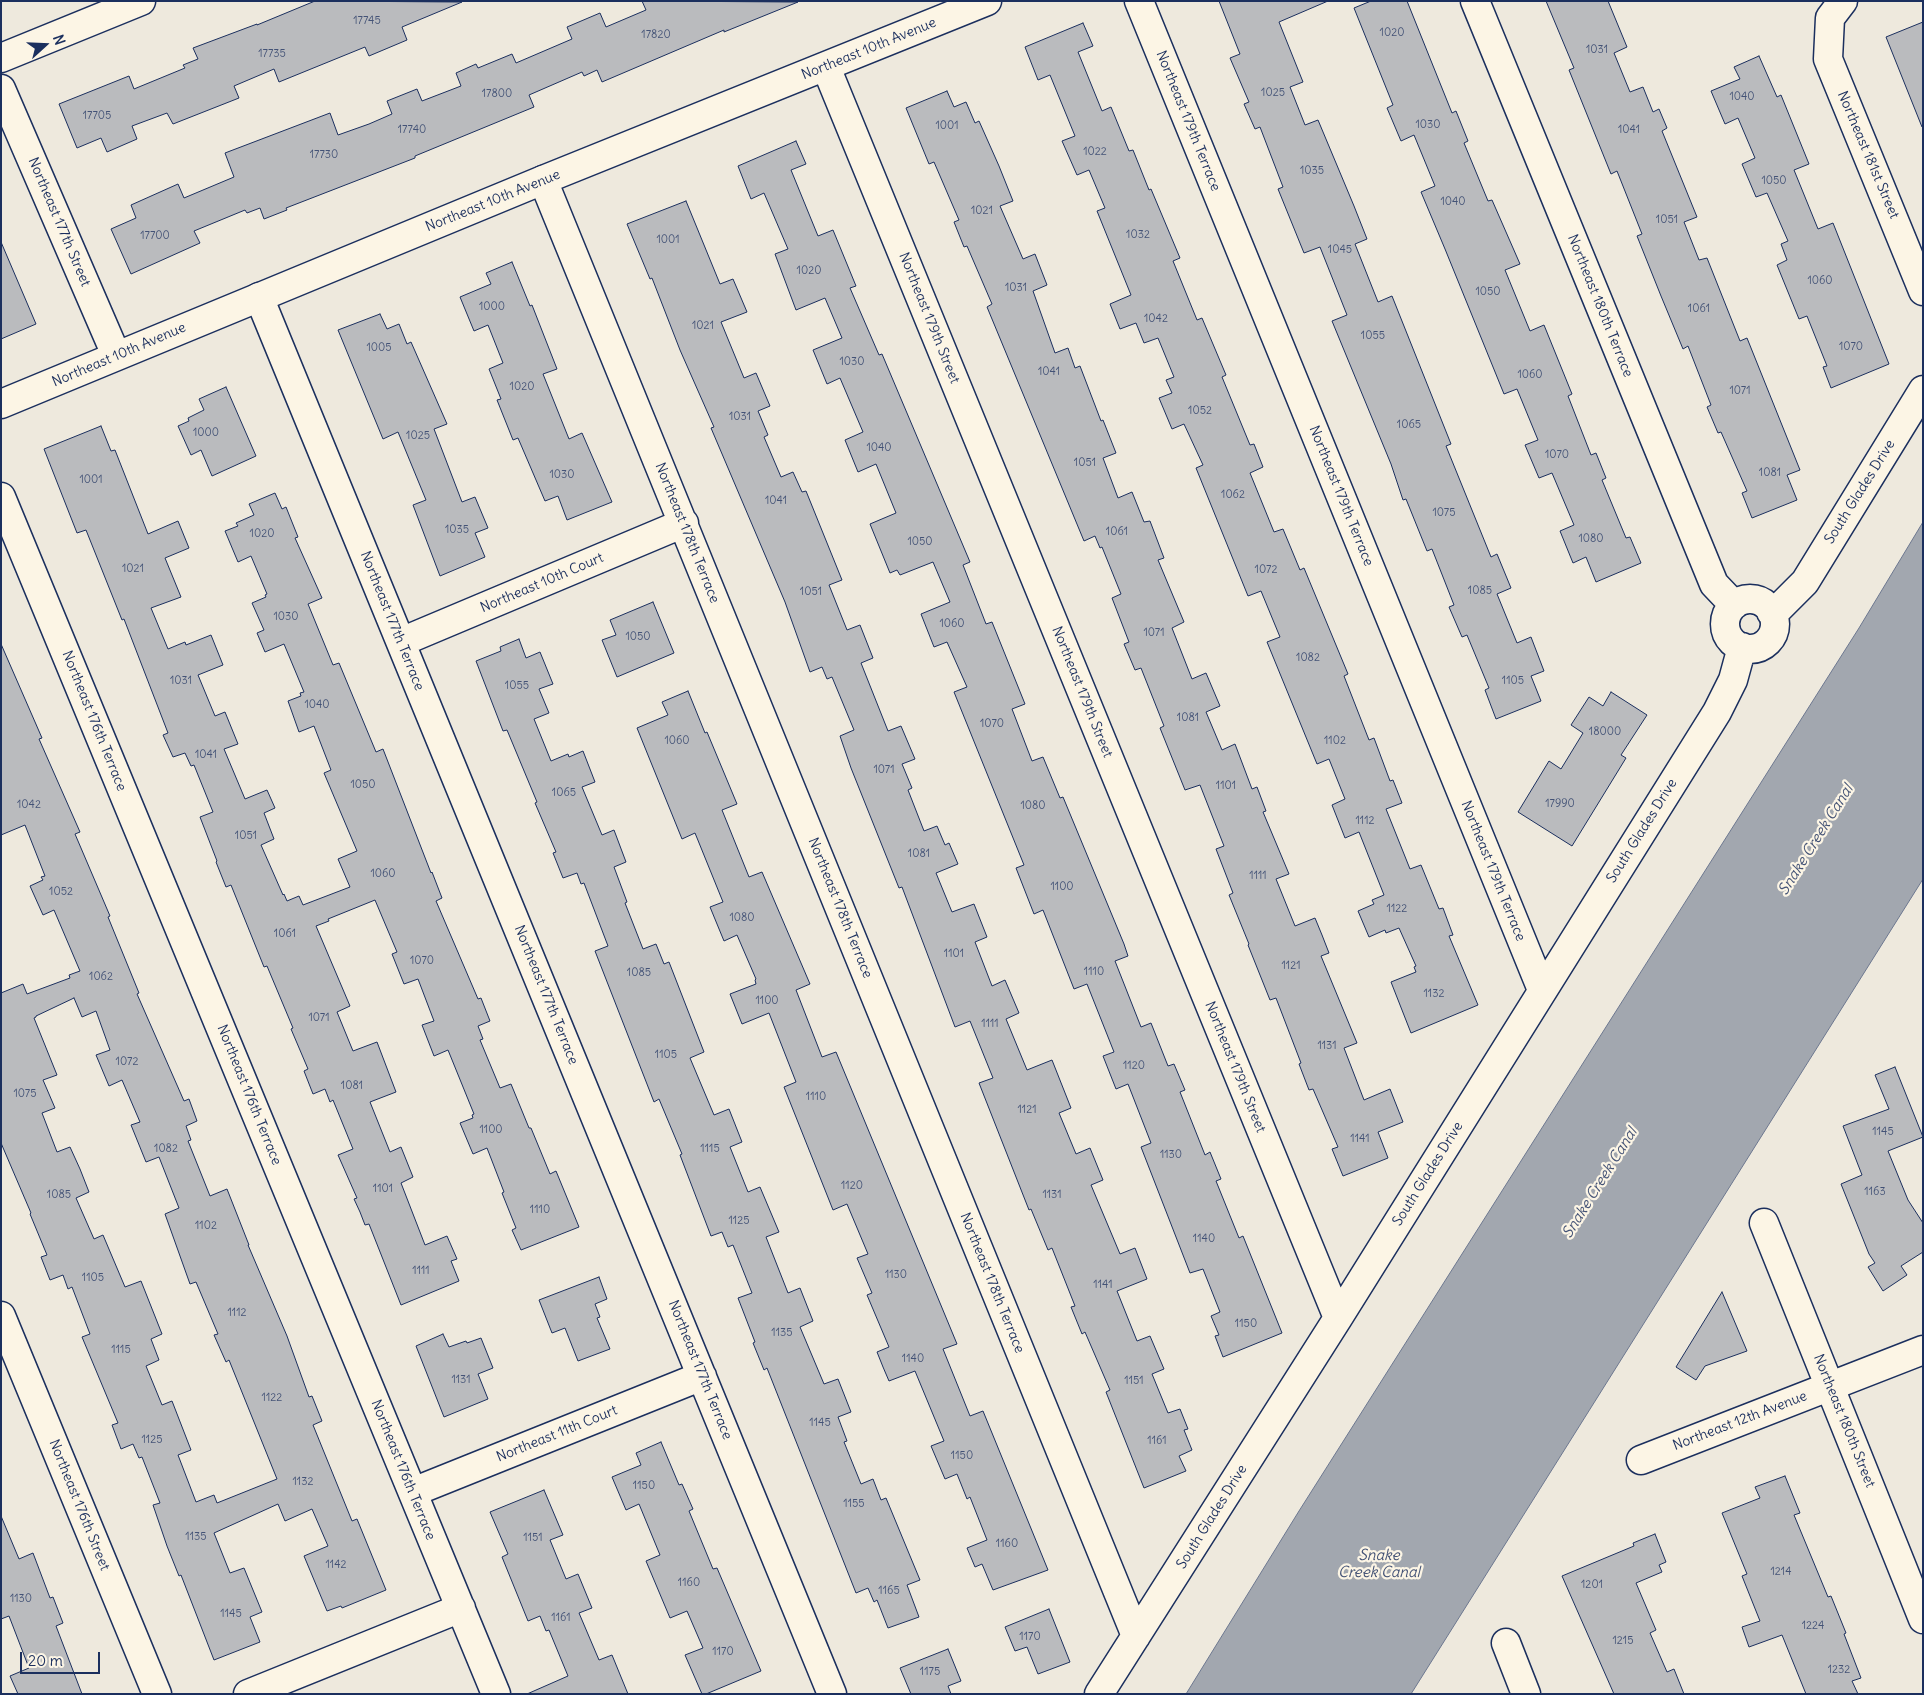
<!DOCTYPE html>
<html>
<head>
<meta charset="utf-8">
<style>
  body { margin:0 }
  #map { position:relative; width:1924px; height:1695px; overflow:hidden; background:#eee9dd; font-family:Delius,sans-serif }
  canvas { display:block }
  .frame { position:absolute; inset:0; border:2px solid #1b2f5e; pointer-events:none }
  .north { position:absolute; left:20px; top:20px; width:50px; height:50px; -webkit-text-stroke:4px #fcf5e5; paint-order:stroke; rotate:70deg; font-size:14px; font-weight:700; line-height:20px; text-align:center; color:#1b2f5e }
  .north::after { content:''; display:block; margin:auto; width:18px; height:22px; background:#1b2f5e; clip-path:polygon(50% 0,100% 100%,50% 72%,0 100%) }
  .scale { position:absolute; left:20px; top:1652px; width:80px; height:22px; box-sizing:border-box; border:2px solid #1b2f5e; border-top:0; padding-left:6px; font-size:15px; line-height:18px; white-space:nowrap; color:#1b2f5e; -webkit-text-stroke:4px #fcf5e5; paint-order:stroke }
</style>
</head>
<body>
<div id="map">
<canvas width="1924" height="1695"></canvas>
<div class="frame"></div>
<div class="north">N</div>
<div class="scale">20 m</div>
</div>
<script>
const context = document.querySelector('canvas').getContext('2d');
context.lineJoin = 'round';
function fill(path, color) { context.fillStyle = color; context.fill(path, 'evenodd'); }
const toPath = rows => new Path2D(rows.map(r => 'M' + r).join(''));
function strokePath(path, color, width, dash) { context.strokeStyle = color; context.lineWidth = width; context.lineCap = dash ? 'butt' : 'round'; context.setLineDash(dash || []); context.stroke(path); }
function write(font, color, halo, rows, align = 'center') {
  context.font = font + ' Delius,sans-serif'; context.lineWidth = 4.5; context.setLineDash([]); context.textBaseline = 'middle'; context.strokeStyle = halo; context.fillStyle = color; for (const [text, x, y, turn = 0] of rows) {
    context.save(); context.translate(x, y); context.rotate((+turn || 0) * Math.PI / 180); context.textAlign = isNaN(turn) ? turn : align; if (halo) context.strokeText(text, 0, 0); context.fillText(text, 0, 0); context.restore();
  }
}
const water = toPath([
  [1923,522,1923,879,1521,1519,1411,1694,1186,1694,1299,1511,1859,628,1923,522]
]);
fill(water, '#a2a7af');
strokePath(water, '#6c778f', 1);
const building = toPath([
  [315,1,462,2,402,27,407,40,369,56,365,47,279,82,274,69,234,86,239,98,173,124,167,113,132,126,137,139,107,152,101,138,77,148,59,104,129,76,134,89,185,68,183,65,198,59,193,48,257,24,257,25,315,1],
  [642,1,798,2,724,32,724,30,602,82,597,70,584,76,582,72,529,95,534,107,415,156,415,158,286,208,287,210,264,219,260,208,247,213,245,210,194,231,200,243,131,274,111,229,136,218,131,205,178,184,184,198,234,177,225,153,330,113,338,135,369,124,392,114,387,101,417,89,422,101,461,86,456,73,476,64,478,68,512,54,516,63,572,39,567,27,600,13,606,27,646,10,642,1],
  [1219,1,1328,1,1279,22,1303,82,1290,87,1305,125,1318,120,1354,206,1367,239,1355,244,1378,302,1392,296,1451,444,1446,446,1491,557,1497,554,1511,588,1497,594,1517,643,1531,637,1544,671,1531,676,1541,701,1496,719,1485,690,1489,688,1467,635,1462,637,1449,607,1454,605,1432,549,1427,551,1406,499,1403,500,1391,464,1332,321,1347,315,1320,247,1304,253,1278,189,1283,187,1260,127,1255,129,1244,104,1249,102,1230,58,1240,54,1219,1],
  [1371,1,1407,1,1452,113,1456,111,1468,141,1464,143,1488,201,1492,200,1520,264,1505,270,1530,331,1544,325,1572,394,1568,396,1591,455,1596,453,1606,478,1602,480,1626,538,1630,537,1641,563,1596,582,1586,557,1573,563,1560,531,1574,525,1552,473,1539,478,1525,445,1538,440,1517,389,1504,394,1445,249,1421,192,1435,186,1414,135,1401,141,1387,108,1393,105,1354,8,1371,1],
  [1546,1,1608,1,1627,47,1614,53,1630,92,1643,87,1653,112,1659,109,1667,128,1662,131,1697,217,1684,222,1699,260,1707,258,1740,341,1747,338,1800,470,1787,475,1797,500,1752,518,1742,493,1747,491,1721,432,1718,433,1707,407,1711,405,1688,346,1683,349,1661,296,1637,236,1642,234,1617,171,1611,174,1569,70,1574,68,1546,1],
  [1923,22,1923,126,1922,127,1886,37,1923,22],
  [1083,23,1093,46,1078,52,1102,111,1111,107,1129,151,1133,150,1149,190,1151,189,1180,258,1173,261,1197,320,1202,318,1226,375,1222,377,1250,445,1254,444,1263,467,1250,473,1274,532,1283,529,1300,570,1304,568,1348,674,1344,676,1369,740,1374,738,1390,781,1393,780,1402,803,1386,809,1410,869,1421,865,1439,909,1443,908,1453,935,1449,936,1478,1005,1411,1033,1391,982,1416,972,1414,967,1416,966,1399,928,1386,933,1385,930,1369,937,1358,911,1374,904,1372,900,1384,895,1359,832,1345,838,1332,805,1345,799,1329,759,1317,764,1267,642,1280,637,1261,591,1248,596,1196,468,1203,465,1184,424,1172,429,1159,398,1172,393,1166,380,1174,377,1158,338,1144,343,1136,323,1120,329,1110,304,1131,295,1097,211,1105,208,1089,170,1077,175,1062,141,1075,136,1050,75,1038,80,1025,47,1083,23],
  [1759,56,1777,97,1781,95,1809,164,1794,170,1818,229,1833,223,1889,364,1831,388,1823,367,1827,366,1807,316,1799,319,1777,265,1787,260,1781,244,1788,241,1767,193,1756,197,1742,164,1755,158,1738,118,1725,124,1711,91,1740,79,1734,67,1759,56],
  [947,91,954,107,966,102,975,123,979,121,999,166,1013,201,1000,206,1023,259,1035,254,1047,285,1033,291,1055,353,1068,348,1075,368,1080,366,1101,421,1103,420,1116,453,1103,458,1118,498,1132,492,1144,522,1150,521,1164,558,1158,560,1184,622,1172,628,1192,679,1206,673,1220,706,1206,712,1222,750,1235,744,1252,789,1257,787,1266,811,1263,812,1289,874,1276,879,1295,926,1315,918,1322,935,1329,953,1321,956,1357,1043,1344,1048,1364,1100,1390,1089,1403,1122,1378,1132,1388,1158,1343,1176,1332,1149,1338,1147,1313,1089,1309,1090,1299,1064,1301,1063,1276,998,1270,1000,1248,945,1249,944,1229,895,1233,893,1216,849,1224,846,1200,785,1185,790,1160,728,1164,726,1141,668,1135,670,1124,644,1129,642,1112,598,1121,594,1102,547,1100,548,1095,536,1084,541,987,307,992,304,967,246,964,247,954,222,959,220,934,162,929,164,906,108,947,91],
  [796,141,806,164,791,170,818,236,833,230,856,286,850,288,879,355,882,354,970,562,963,565,986,624,992,622,1025,704,1012,709,1032,761,1043,757,1060,798,1063,797,1124,944,1128,956,1115,961,1141,1027,1151,1023,1168,1066,1174,1064,1185,1090,1180,1092,1205,1155,1210,1152,1221,1179,1216,1181,1239,1238,1243,1236,1282,1333,1223,1357,1215,1336,1219,1335,1211,1316,1220,1312,1203,1269,1190,1273,1141,1147,1151,1143,1128,1084,1116,1089,1103,1056,1114,1052,1087,984,1074,989,1043,910,1034,914,1016,868,1024,865,954,692,967,687,947,642,934,647,921,614,950,602,933,562,900,575,897,570,890,573,870,524,896,513,876,464,858,472,845,440,863,432,840,378,827,384,813,350,842,338,825,298,796,310,775,254,788,249,764,193,751,199,738,166,796,141],
  [686,201,720,284,733,279,747,312,721,322,744,378,756,373,770,406,758,411,768,435,764,437,781,477,793,472,802,492,806,491,842,580,829,585,847,630,860,625,873,658,861,663,888,731,901,726,915,759,902,764,912,788,908,790,924,831,937,826,945,845,949,843,958,864,936,873,952,912,974,904,987,937,975,942,992,986,1005,980,1019,1013,1006,1019,1027,1070,1052,1060,1071,1108,1059,1113,1076,1154,1090,1148,1103,1180,1091,1185,1120,1254,1135,1248,1147,1279,1117,1291,1137,1341,1150,1336,1164,1369,1152,1374,1168,1413,1180,1409,1188,1429,1184,1430,1192,1450,1179,1456,1186,1471,1144,1488,1106,1392,1110,1390,1085,1332,1082,1334,1071,1307,1075,1306,1052,1248,1048,1250,1031,1209,1029,1210,979,1083,993,1078,970,1021,955,1027,902,887,899,888,851,768,840,736,854,730,832,677,827,679,822,667,810,672,785,602,711,428,714,427,680,350,652,278,650,279,627,224,686,201],
  [1,242,36,324,1,339,1,242],
  [512,262,530,306,532,305,557,369,543,374,569,439,582,433,612,502,567,520,558,496,545,501,518,438,513,440,497,400,501,399,489,369,503,363,488,325,474,331,460,297,491,284,486,273,512,262],
  [380,314,387,329,399,324,407,344,411,342,447,424,434,429,462,502,475,497,488,528,475,533,485,557,440,576,413,505,426,500,398,432,383,439,338,330,380,314],
  [226,387,256,456,212,476,201,450,191,455,178,426,189,421,188,418,204,410,199,399,226,387],
  [101,426,111,451,115,450,148,534,178,521,189,548,165,558,181,597,151,608,168,649,185,642,186,645,211,635,223,665,198,675,215,716,225,712,238,744,224,749,245,799,267,790,275,808,264,813,274,839,261,845,283,895,284,894,287,901,299,896,303,905,350,887,338,859,357,851,324,773,331,770,314,726,299,732,288,701,301,696,300,693,304,692,284,644,265,652,257,633,264,630,252,603,266,597,265,595,267,594,251,556,238,562,225,531,238,526,236,523,254,515,249,504,275,493,282,509,286,507,298,537,295,538,322,598,308,604,333,665,339,663,376,752,383,749,431,873,432,872,442,898,436,901,478,999,481,998,490,1021,478,1026,483,1039,480,1040,500,1088,511,1084,529,1128,531,1128,550,1174,556,1171,579,1227,521,1250,512,1230,516,1228,502,1193,504,1192,487,1148,473,1154,460,1123,473,1118,472,1115,474,1114,448,1050,434,1056,422,1025,434,1021,418,979,404,984,392,954,397,952,375,900,328,919,329,921,316,926,350,1006,337,1012,353,1051,377,1042,396,1092,370,1102,390,1152,401,1147,413,1177,401,1183,425,1245,447,1236,457,1259,451,1261,459,1281,401,1305,369,1224,365,1225,360,1212,354,1199,357,1198,338,1155,353,1149,333,1100,330,1102,325,1089,313,1094,304,1071,308,1069,291,1029,293,1028,267,966,264,967,231,885,226,887,216,862,217,861,200,817,213,812,194,765,191,766,185,753,173,757,163,735,168,733,124,619,122,620,86,530,77,533,44,449,101,426],
  [653,602,674,653,617,677,602,640,616,635,610,620,653,602],
  [519,639,526,658,540,652,553,684,539,689,549,713,534,719,551,761,568,754,569,757,583,751,595,782,582,787,602,835,614,830,626,862,614,867,627,902,625,903,643,949,656,944,664,964,669,962,704,1052,690,1058,714,1115,729,1109,742,1142,730,1147,748,1192,760,1187,779,1232,766,1237,788,1293,800,1288,813,1321,800,1327,824,1384,838,1379,851,1412,838,1417,847,1441,844,1442,861,1484,873,1479,881,1500,886,1498,920,1580,907,1585,919,1617,888,1628,877,1600,874,1602,868,1588,856,1593,767,1368,764,1370,753,1343,755,1342,738,1298,752,1293,733,1245,728,1247,722,1232,711,1236,680,1155,682,1154,659,1099,654,1102,595,951,608,946,584,883,581,884,577,873,563,878,553,853,556,852,535,803,537,802,507,730,503,731,476,661,501,651,500,647,519,639],
  [1,644,42,738,39,739,80,832,75,834,110,916,108,917,139,993,137,994,184,1101,189,1099,197,1121,186,1126,191,1140,188,1141,210,1196,227,1189,249,1245,248,1245,287,1336,309,1397,312,1396,322,1421,313,1425,352,1521,357,1519,386,1590,342,1608,341,1606,327,1611,304,1556,328,1546,312,1509,285,1521,278,1504,214,1533,230,1573,244,1568,262,1612,250,1617,260,1642,214,1660,181,1575,179,1576,167,1546,153,1505,160,1503,142,1457,139,1458,133,1444,121,1449,112,1425,118,1423,82,1337,90,1334,72,1287,68,1289,63,1275,50,1280,41,1257,47,1255,30,1214,31,1213,1,1143,1,993,23,984,27,994,70,978,69,975,80,971,54,910,43,915,30,886,43,880,41,877,45,876,25,825,1,835,1,644],
  [74,998,82,1017,96,1011,110,1050,96,1055,109,1086,122,1080,140,1122,131,1125,146,1162,159,1157,179,1208,165,1214,190,1284,196,1282,218,1334,214,1335,226,1362,229,1360,277,1479,217,1503,214,1495,196,1502,178,1455,191,1450,172,1401,162,1405,146,1366,159,1360,151,1339,162,1334,141,1281,125,1287,103,1235,94,1239,76,1198,89,1192,80,1169,70,1147,57,1152,42,1113,55,1108,43,1080,57,1075,34,1018,36,1017,36,1016,74,998],
  [688,691,705,733,707,732,737,804,722,810,749,877,762,872,810,984,796,990,822,1057,836,1052,957,1344,943,1349,970,1416,983,1411,1048,1570,993,1590,982,1564,975,1567,967,1548,987,1540,970,1497,967,1499,957,1474,945,1479,931,1446,944,1441,915,1371,889,1381,883,1367,877,1352,889,1347,867,1295,872,1293,857,1258,868,1254,847,1204,833,1210,784,1087,796,1082,769,1013,742,1024,730,994,756,984,755,980,756,979,737,935,724,941,710,907,723,902,695,833,682,839,637,728,668,715,662,702,688,691],
  [1611,692,1647,715,1621,755,1626,758,1572,846,1518,812,1549,761,1561,769,1583,733,1571,725,1589,697,1603,706,1611,692],
  [1895,1067,1923,1137,1888,1151,1908,1200,1923,1223,1923,1252,1901,1266,1907,1275,1883,1291,1868,1267,1875,1263,1869,1254,1841,1184,1862,1175,1843,1126,1889,1109,1875,1075,1895,1067],
  [599,1277,607,1299,595,1304,600,1317,597,1318,610,1349,578,1361,565,1328,552,1333,539,1300,599,1277],
  [1722,1292,1747,1351,1705,1366,1696,1380,1676,1367,1722,1292],
  [443,1334,449,1347,466,1341,467,1343,481,1338,493,1368,478,1374,488,1399,444,1417,416,1346,443,1334],
  [661,1442,679,1485,682,1484,693,1509,689,1511,713,1569,717,1568,761,1671,706,1694,702,1694,685,1655,703,1648,687,1611,670,1618,646,1561,660,1555,639,1504,626,1510,612,1477,641,1465,636,1453,661,1442],
  [1785,1476,1800,1513,1794,1515,1828,1597,1831,1596,1846,1633,1844,1634,1861,1678,1852,1681,1858,1694,1806,1694,1782,1635,1749,1647,1742,1627,1760,1621,1742,1576,1747,1574,1722,1513,1760,1498,1755,1487,1785,1476],
  [544,1490,563,1535,550,1540,566,1579,578,1574,592,1608,579,1613,599,1660,612,1655,628,1694,527,1694,568,1676,549,1630,546,1631,540,1616,528,1621,502,1557,508,1554,490,1512,544,1490],
  [1,1516,19,1559,33,1553,50,1598,53,1597,63,1623,56,1626,82,1694,18,1694,10,1676,29,1668,9,1616,1,1619,1,1516],
  [1655,1534,1666,1562,1659,1565,1662,1572,1636,1583,1656,1630,1650,1633,1667,1672,1674,1669,1684,1694,1614,1694,1562,1576,1634,1546,1633,1543,1655,1534],
  [1049,1609,1070,1662,1038,1674,1027,1647,1015,1651,1005,1627,1049,1609],
  [948,1649,961,1681,948,1686,951,1694,911,1694,900,1668,948,1649]
]);
fill(building, '#babbbe');
strokePath(building, '#1b2f5e', 1);
const street = toPath([
  [1139,1,1542,990],
  [1475,1,1714,584,1734,605],
  [1843,1,1830,18,1828,59,1923,291],
  [1,58,141,1],
  [826,67,1338,1318],
  [1,89,116,355],
  [543,180,1136,1636],
  [259,297,832,1694],
  [1,497,496,1694],
  '1725 624a25 25 0 1 1 50 0a25 25 0 1 1-50 0Z',
  [1771,612,1779,608,1805,582,1923,390],
  [401,642,684,523],
  [1764,1223,1923,1619],
  [1,1316,157,1694],
  [1641,1460,1923,1350],
  [413,1492,702,1376],
  [1506,1643,1526,1694],
  [248,1694,461,1608],
  [1099,1694,1338,1318,1717,712,1733,680,1742,647]
]);
const secondary = toPath([
  [1,404,543,180,987,1]
]);
strokePath(street, '#1b2f5e', 31);
strokePath(secondary, '#1b2f5e', 31);
strokePath(street, '#fcf5e5', 28);
strokePath(secondary, '#fcf5e5', 28);
write('11px', '#435276', null, [
  ["17745",367,21],
  ["1020",1392,33],
  ["17820",656,35],
  ["1031",1597,50],
  ["17735",272,54],
  ["1025",1273,93],
  ["17800",497,94],
  ["1040",1742,97],
  ["17705",97,116],
  ["1030",1428,125],
  ["1001",947,126],
  ["17740",412,130],
  ["1041",1629,130],
  ["1022",1095,152],
  ["17730",324,155],
  ["1035",1312,171],
  ["1050",1774,181],
  ["1040",1453,202],
  ["1021",982,211],
  ["1051",1667,220],
  ["1032",1138,235],
  ["17700",155,236],
  ["1001",668,240],
  ["1045",1340,250],
  ["1020",809,271],
  ["1060",1820,281],
  ["1031",1016,288],
  ["1050",1488,292],
  ["1000",492,307],
  ["1061",1699,309],
  ["1042",1156,319],
  ["1021",703,326],
  ["1055",1373,336],
  ["1070",1851,347],
  ["1005",379,348],
  ["1030",852,362],
  ["1041",1049,372],
  ["1060",1530,375],
  ["1020",522,387],
  ["1071",1740,391],
  ["1052",1200,411],
  ["1031",740,417],
  ["1065",1409,425],
  ["1000",206,433],
  ["1025",418,436],
  ["1040",879,448],
  ["1070",1557,455],
  ["1051",1085,463],
  ["1081",1770,473],
  ["1030",562,475],
  ["1001",91,480],
  ["1062",1233,495],
  ["1041",776,501],
  ["1075",1444,513],
  ["1035",457,530],
  ["1061",1117,532],
  ["1020",262,534],
  ["1080",1591,539],
  ["1050",920,542],
  ["1021",133,569],
  ["1072",1266,570],
  ["1085",1480,591],
  ["1051",811,592],
  ["1030",286,617],
  ["1060",952,624],
  ["1071",1154,633],
  ["1050",638,637],
  ["1082",1308,658],
  ["1031",181,681],
  ["1105",1513,681],
  ["1055",517,686],
  ["1040",317,705],
  ["1081",1188,718],
  ["1070",992,724],
  ["18000",1605,732],
  ["1060",677,741],
  ["1102",1335,741],
  ["1041",206,755],
  ["1071",884,770],
  ["1050",363,785],
  ["1101",1226,786],
  ["1065",564,793],
  ["17990",1560,804],
  ["1042",29,805],
  ["1080",1033,806],
  ["1112",1365,821],
  ["1051",246,836],
  ["1081",919,854],
  ["1060",383,874],
  ["1111",1258,876],
  ["1100",1062,887],
  ["1052",61,892],
  ["1122",1397,909],
  ["1080",742,918],
  ["1061",285,934],
  ["1101",954,954],
  ["1070",422,961],
  ["1121",1291,966],
  ["1110",1094,972],
  ["1085",639,973],
  ["1062",101,977],
  ["1132",1434,994],
  ["1100",767,1001],
  ["1071",319,1018],
  ["1111",990,1024],
  ["1131",1327,1046],
  ["1105",666,1055],
  ["1072",127,1062],
  ["1120",1134,1066],
  ["1081",352,1086],
  ["1075",25,1094],
  ["1110",816,1097],
  ["1121",1027,1110],
  ["1100",491,1130],
  ["1145",1883,1132],
  ["1141",1360,1139],
  ["1082",166,1149],
  ["1115",710,1149],
  ["1130",1171,1155],
  ["1120",852,1186],
  ["1101",383,1189],
  ["1163",1875,1192],
  ["1085",59,1195],
  ["1131",1052,1195],
  ["1110",540,1210],
  ["1125",739,1221],
  ["1102",206,1226],
  ["1140",1204,1239],
  ["1111",421,1271],
  ["1130",896,1275],
  ["1105",93,1278],
  ["1141",1103,1285],
  ["1112",237,1313],
  ["1150",1246,1324],
  ["1135",782,1333],
  ["1115",121,1350],
  ["1140",913,1359],
  ["1131",461,1380],
  ["1151",1134,1381],
  ["1122",272,1398],
  ["1145",820,1423],
  ["1125",152,1440],
  ["1161",1157,1441],
  ["1150",962,1456],
  ["1132",303,1482],
  ["1150",644,1486],
  ["1155",854,1504],
  ["1135",196,1537],
  ["1151",533,1538],
  ["1160",1007,1544],
  ["1142",336,1565],
  ["1214",1781,1572],
  ["1160",689,1583],
  ["1201",1592,1585],
  ["1165",889,1591],
  ["1130",21,1599],
  ["1145",231,1614],
  ["1161",561,1618],
  ["1224",1813,1626],
  ["1170",1030,1637],
  ["1215",1623,1641],
  ["1170",723,1652],
  ["1232",1839,1670],
  ["1175",930,1672]
]);
write('14px', '#1b2f5e', '#fcf5e5', [
  ["Northeast 10th Avenue",869,49,-22],
  ["Northeast 179th Terrace",1188,121,68],
  ["Northeast 181st Street",1868,155,67],
  ["Northeast 10th Avenue",493,201,-22],
  ["Northeast 177th Street",59,222,67],
  ["Northeast 180th Terrace",1600,306,68],
  ["Northeast 179th Street",929,318,68],
  ["Northeast 10th Avenue",119,355,-23],
  ["South Glades Drive",1860,492,-58],
  ["Northeast 179th Terrace",1341,496,68],
  ["Northeast 178th Terrace",687,533,68],
  ["Northeast 10th Court",542,583,-23],
  ["Northeast 177th Terrace",392,621,68],
  ["Northeast 179th Street",1082,692,68],
  ["Northeast 176th Terrace",94,721,68],
  ["South Glades Drive",1642,831,-58],
  ["Northeast 179th Terrace",1493,871,68],
  ["Northeast 178th Terrace",840,908,68],
  ["Northeast 177th Terrace",546,995,68],
  ["Northeast 179th Street",1235,1067,68],
  ["Northeast 176th Terrace",249,1095,68],
  ["South Glades Drive",1428,1174,-58],
  ["Northeast 178th Terrace",992,1283,68],
  ["Northeast 177th Terrace",700,1370,68],
  ["Northeast 12th Avenue",1740,1421,-21],
  ["Northeast 180th Street",1844,1421,68],
  ["Northeast 11th Court",557,1434,-22],
  ["Northeast 176th Terrace",403,1470,68],
  ["Northeast 176th Street",79,1505,68],
  ["South Glades Drive",1212,1517,-58]
]);
write('italic 15px', '#445376', '#fcf5e5', [
  ["Snake Creek Canal",1816,840,-58],
  ["Snake Creek Canal",1600,1183,-58],
  ["Snake",1379,1556],
  ["Creek Canal",1379,1573]
]);
</script>
</body>
</html>
